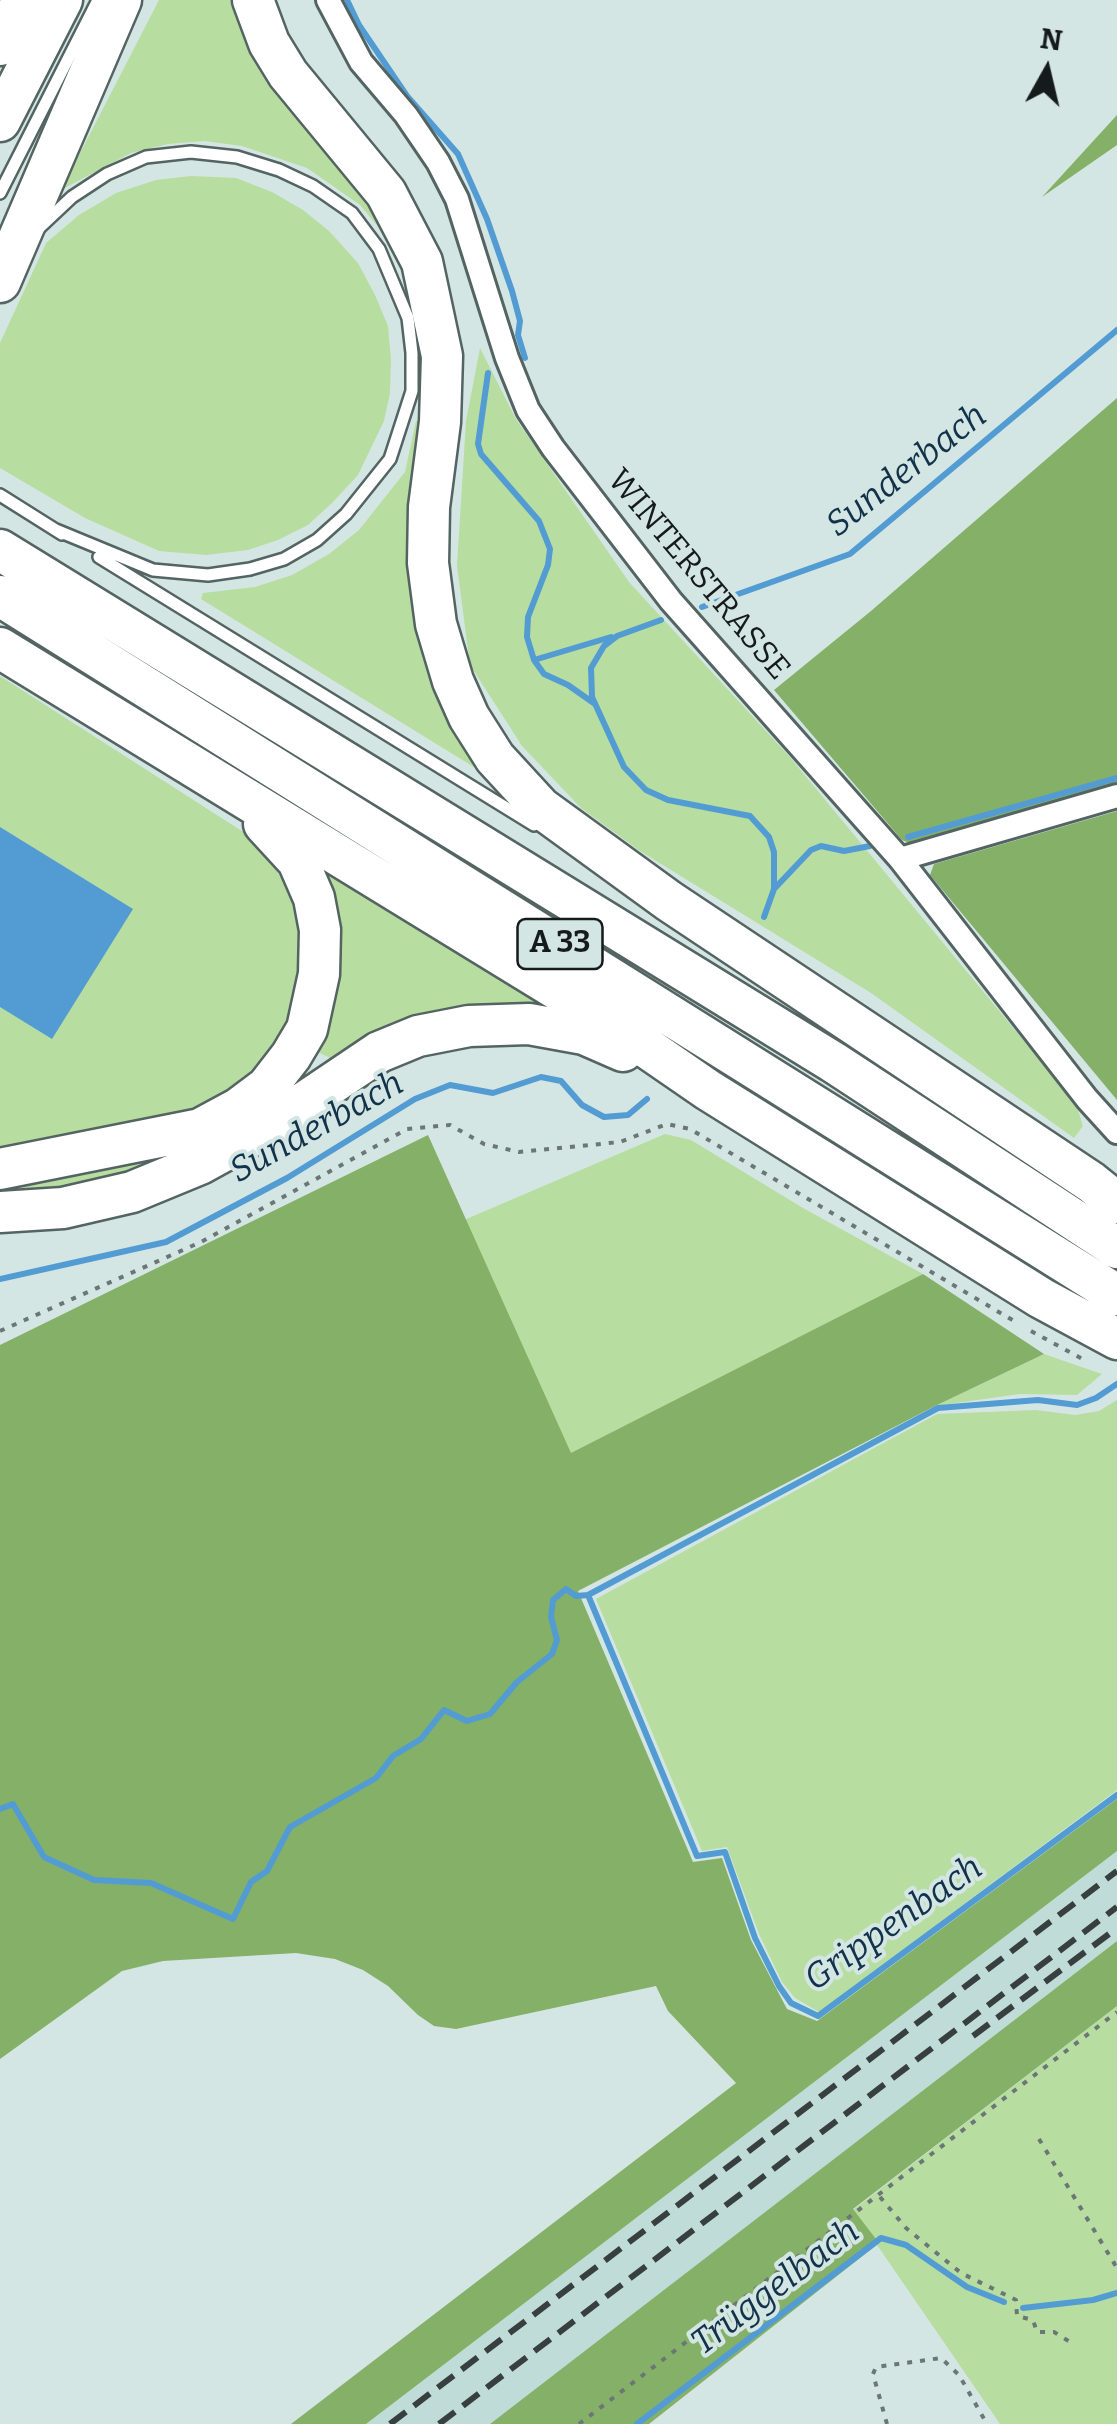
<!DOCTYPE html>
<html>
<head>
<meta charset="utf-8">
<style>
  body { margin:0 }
  #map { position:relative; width:1117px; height:2424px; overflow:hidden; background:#d4e6e4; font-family:Bitter,serif }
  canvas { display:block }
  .north { position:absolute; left:997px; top:20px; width:100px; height:100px; -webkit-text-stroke:8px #d4e6e4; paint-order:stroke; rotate:8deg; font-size:28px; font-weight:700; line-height:40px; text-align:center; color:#151b1b }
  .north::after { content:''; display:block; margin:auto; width:35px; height:45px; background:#151b1b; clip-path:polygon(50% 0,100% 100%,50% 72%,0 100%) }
</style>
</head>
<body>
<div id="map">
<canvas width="1117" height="2424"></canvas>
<div class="north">N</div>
</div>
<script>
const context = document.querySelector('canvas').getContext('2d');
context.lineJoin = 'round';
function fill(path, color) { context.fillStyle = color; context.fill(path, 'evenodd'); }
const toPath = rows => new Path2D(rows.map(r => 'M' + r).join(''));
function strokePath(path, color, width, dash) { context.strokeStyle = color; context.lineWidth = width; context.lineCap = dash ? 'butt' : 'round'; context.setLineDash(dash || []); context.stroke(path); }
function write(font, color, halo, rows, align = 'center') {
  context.font = font + ' Bitter,serif'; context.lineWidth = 8; context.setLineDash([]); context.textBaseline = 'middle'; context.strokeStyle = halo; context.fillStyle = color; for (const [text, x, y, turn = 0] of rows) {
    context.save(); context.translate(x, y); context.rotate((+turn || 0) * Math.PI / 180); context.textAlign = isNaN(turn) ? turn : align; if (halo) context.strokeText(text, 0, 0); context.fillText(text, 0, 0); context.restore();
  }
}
fill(toPath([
  [1117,1851,1117,1941,501,2416,490,2424,366,2424]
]), '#c0dcd9');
fill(toPath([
  [159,0,239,0,374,202,410,282,385,235,360,205,307,168,242,146,204,141,168,144,131,153,61,190],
  [191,176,236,178,272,192,303,210,329,231,358,263,375,295,388,326,391,360,390,393,384,421,358,475,332,503,308,525,278,540,248,550,206,555,159,551,85,518,0,468,0,343,46,243,79,215,116,193,156,180],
  [480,348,516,419,629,582,789,756,1076,1104,1083,1126,1074,1138,871,993,640,851,581,808,522,746,470,665,457,566,466,421],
  [428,416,416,505,490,777,201,599,203,593,255,587,292,575,329,554,359,530,405,472,416,421],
  [0,676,245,833,268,856,295,901,303,931,305,973,293,1022,256,1073,232,1093,196,1111,0,1149],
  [315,863,543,1002,532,1009,334,1060,312,1049],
  [665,1134,691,1140,803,1208,923,1274,571,1454,464,1220],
  [182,1149,125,1177,61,1191,0,1196,0,1184],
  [1044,1354,1102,1374,1077,1395,1020,1394,935,1406],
  [1117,1400,1117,1790,819,2012,795,1998,782,1982,759,1934,727,1847,702,1851,596,1599,937,1414,1036,1410,1075,1415,1099,1411],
  [1117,2006,1117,2424,1000,2424,853,2210]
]), '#b8dda0');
fill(toPath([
  [1117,115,1117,145,1042,197],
  [1117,398,1117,785,914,845,902,840,774,690,871,611],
  [1117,811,1117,1100,930,875,934,864],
  [428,1135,571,1453,923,1274,1044,1354,935,1406,578,1591,693,1862,722,1858,751,1940,787,2009,817,2021,1117,1799,1117,1851,366,2424,291,2424,736,2083,668,2011,656,1986,456,2029,434,2026,418,2015,388,1986,363,1970,335,1959,296,1953,163,1961,122,1971,0,2059,0,1345],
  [1117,1941,1117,2006,853,2209,879,2243,649,2424,490,2424]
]), '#85b067');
fill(toPath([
  [0,827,133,909,52,1039,0,1007]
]), '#529cd3');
strokePath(toPath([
  [347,0,359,25,407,96,458,154,487,219,512,291,520,321,518,335,525,358],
  [488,373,478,444,481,454,539,521,550,549,548,565,528,617,527,637,534,660,544,674,568,685,595,704],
  [702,607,850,554,1117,330],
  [661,620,617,636,604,646,591,668,592,697,624,767,646,790,668,800,750,816,769,837,774,852,774,889,764,917],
  [534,660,611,637],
  [908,837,1117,778],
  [775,888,811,850,821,846,844,851,870,846],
  [0,1279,166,1242,287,1178,415,1099,450,1085,493,1093,541,1077,561,1081,582,1105,604,1117,628,1115,647,1099],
  [588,1595,697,1856,725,1852,755,1938,779,1986,791,2003,818,2016,1117,1795],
  [0,1809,13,1804,44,1857,94,1880,151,1883,233,1919,251,1882,267,1871,290,1827,376,1778,393,1756,421,1739,444,1710,467,1721,490,1714,517,1682,552,1654,557,1640,551,1617,553,1600,566,1589,576,1596,588,1595,938,1408,1038,1400,1077,1405,1096,1398,1117,1384],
  [1023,2308,1093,2300,1117,2293],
  [637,2424,881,2238,906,2245,967,2287,1004,2302]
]), '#529cd3', 6);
const lane = toPath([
  [0,193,98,0],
  [39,228,72,197,107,174,146,157,191,152,237,157,279,170,313,186,352,213,379,249,408,318,412,353,412,391,390,459,346,514,317,540,284,559,250,569,208,575,153,570,56,530],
  [0,495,62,534],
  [99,557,534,825]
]);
const street = toPath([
  [328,0,361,62,406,115,438,162,457,199,507,358,528,410,553,448,671,601,900,859,1087,1099,1117,1132],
  [900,859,1117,796]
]);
const highway = toPath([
  [253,0,269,43,288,74,386,193,422,262,442,356,440,422,429,507,428,563,436,624,453,681,469,717,495,758,541,808,669,901,1091,1182,1117,1203],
  [0,45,23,0],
  [0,121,62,0],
  [0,282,121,0],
  [0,550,833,1062,1117,1248],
  [0,596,1117,1295],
  [0,648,602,1017,708,1090,1041,1298,1117,1339],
  [0,1169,200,1129,239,1108,267,1087,291,1056,307,1029,319,974,320,930,314,898,298,861,264,824],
  [0,1212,63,1208,132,1192,200,1164,269,1126,379,1052,418,1036,469,1026,529,1024,584,1034,623,1051]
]);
strokePath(lane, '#546462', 16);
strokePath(street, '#546462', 28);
strokePath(highway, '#546462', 45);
strokePath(toPath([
  [0,1331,201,1242,407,1129,450,1125,484,1144,519,1152,620,1142,667,1124,690,1129,1014,1321],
  [1031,1331,1088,1362],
  [1039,2139,1117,2268],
  [880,2197,906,2228,961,2273,1016,2300,1017,2316,1033,2320,1037,2332,1054,2332,1070,2342],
  [579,2424,1117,2012],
  [887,2424,873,2374,876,2367,941,2358,959,2375,987,2424]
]), '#6b7776', 4, [5, 8]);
strokePath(lane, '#fff', 11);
strokePath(street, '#fff', 22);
strokePath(highway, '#fff', 40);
strokePath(toPath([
  [973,2036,1117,1928],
  [390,2424,1117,1871],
  [439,2424,1117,1907]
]), '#38403f', 6, [20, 10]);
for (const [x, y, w] of [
  [560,944,85]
]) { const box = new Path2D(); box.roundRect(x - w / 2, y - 25, w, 50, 8); context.fillStyle = '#d4e6e4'; context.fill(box); strokePath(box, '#151b1b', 2.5); }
write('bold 30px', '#151b1b', null, [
  ["A 33",560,944]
]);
write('32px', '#151b1b', '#d4e6e4', [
  ["WINTERSTRASSE",698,575,50]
]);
write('italic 35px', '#123249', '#d4e6e4', [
  ["Sunderbach",907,471,-38],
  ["Sunderbach",317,1128,-29],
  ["Grippenbach",894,1924,-35],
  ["Trüggelbach",776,2288,-37]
]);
</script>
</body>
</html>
